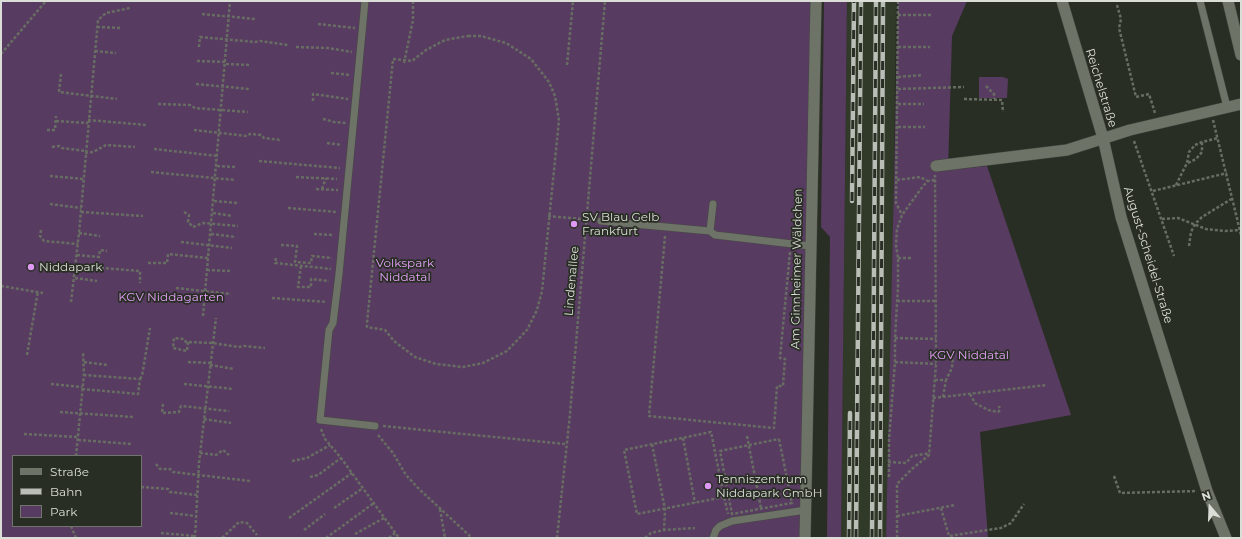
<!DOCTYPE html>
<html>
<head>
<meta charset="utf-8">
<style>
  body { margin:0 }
  #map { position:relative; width:1242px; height:539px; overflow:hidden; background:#292e24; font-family:Montserrat,sans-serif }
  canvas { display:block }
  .frame { position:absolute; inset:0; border:2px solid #daded7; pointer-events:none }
  .legend { position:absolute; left:12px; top:455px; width:130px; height:72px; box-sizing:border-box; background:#292e24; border:1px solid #70746c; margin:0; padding:5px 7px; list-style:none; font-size:12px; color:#daded7 }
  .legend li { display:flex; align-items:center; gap:8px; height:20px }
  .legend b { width:20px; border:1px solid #70746c }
  .north { position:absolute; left:1190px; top:487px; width:40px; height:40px; -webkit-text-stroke:3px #292e24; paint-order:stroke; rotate:341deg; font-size:11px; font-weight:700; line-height:16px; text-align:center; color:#daded7 }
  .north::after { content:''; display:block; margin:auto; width:14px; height:18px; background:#daded7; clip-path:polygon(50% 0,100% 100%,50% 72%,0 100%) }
</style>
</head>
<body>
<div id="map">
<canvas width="1242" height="539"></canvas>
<div class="frame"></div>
<ul class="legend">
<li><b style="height:5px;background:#6d7367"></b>Straße</li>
<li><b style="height:5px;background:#b9beb6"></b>Bahn</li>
<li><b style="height:11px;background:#583b60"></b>Park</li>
</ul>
<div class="north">N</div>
</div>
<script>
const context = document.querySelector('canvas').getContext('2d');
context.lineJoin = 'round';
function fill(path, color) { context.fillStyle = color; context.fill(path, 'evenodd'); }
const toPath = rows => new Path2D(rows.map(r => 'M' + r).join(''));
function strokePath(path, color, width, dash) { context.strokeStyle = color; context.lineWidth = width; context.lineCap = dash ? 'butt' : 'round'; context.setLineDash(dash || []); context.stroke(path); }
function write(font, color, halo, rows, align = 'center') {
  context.font = font + ' Montserrat,sans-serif'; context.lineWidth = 3.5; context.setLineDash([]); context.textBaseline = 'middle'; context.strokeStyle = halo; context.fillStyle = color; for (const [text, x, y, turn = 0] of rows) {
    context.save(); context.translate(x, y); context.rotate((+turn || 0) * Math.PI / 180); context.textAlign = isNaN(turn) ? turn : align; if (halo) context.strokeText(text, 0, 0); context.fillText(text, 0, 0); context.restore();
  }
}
fill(toPath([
  [847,1,896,1,891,394,886,538,841,538]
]), '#313929');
fill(toPath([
  [1,1,812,1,803,538,1,538],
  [13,456,141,456,141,526,13,526],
  [824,1,847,1,841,538,827,538,830,237,821,227],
  [898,1,967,1,952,36,948,170,987,166,1071,415,980,432,988,538,886,538],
  [979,77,1003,77,1008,79,1007,98,979,98]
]), '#583b60');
const service = toPath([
  [365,1,339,274,333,323,329,330,320,420,375,426],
  [1200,1,1227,107],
  [601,221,710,231,713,204],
  [710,231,715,235,810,246],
  [713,538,716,530,720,526,732,521,806,510]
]);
const minor = toPath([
  [1062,1,1103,138,1121,217,1207,491,1226,538],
  [1228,1,1241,55],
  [936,166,1067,150,1130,130,1241,104],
  [805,538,816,1]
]);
strokePath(service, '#464a42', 8);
strokePath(minor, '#464a42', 12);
strokePath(toPath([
  [898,1,896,203,902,215],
  [1117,5,1121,19,1119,28,1136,97,1149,94,1155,113],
  [202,14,255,19],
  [898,15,933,15],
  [318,24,355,28],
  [97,27,122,28],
  [468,36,481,36,506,43,531,59,549,82,555,96,559,120,542,291,537,310,527,330,507,351,483,363,463,367,436,364,415,357,394,341,385,330,367,327,367,323,393,59,412,61,426,50,445,40,468,36],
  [199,47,200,37,255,42,260,41,288,45],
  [296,47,328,48,352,52],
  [898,47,930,47],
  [95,51,116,53],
  [1,54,46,1],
  [197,61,226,62],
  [404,63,413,20,413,1],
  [226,64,250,65],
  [567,65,573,1],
  [331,73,350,75],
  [61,74,59,92,117,99],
  [898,77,923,75],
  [196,84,249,89],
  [986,86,994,94,994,99],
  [898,89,964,87],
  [964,99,1002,100,1003,112],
  [313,101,313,94,348,99],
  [158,104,190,105,195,108,248,112],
  [898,104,924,104],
  [323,119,334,122,346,123],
  [88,120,146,125],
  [1213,120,1241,235],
  [56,121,88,123],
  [898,127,925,127],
  [47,130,55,130,56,116],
  [194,130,247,136,250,134,261,135,264,138,280,140],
  [1134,141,1174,256],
  [327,143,342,145],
  [52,147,59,146,62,148,86,151],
  [154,149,218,156],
  [85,153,93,152,106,145,135,147],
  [259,161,340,168],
  [1188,163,1196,159,1202,152,1202,142],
  [217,166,237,167],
  [151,172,235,180],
  [50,176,84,179],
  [296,177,337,179],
  [897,180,920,177,928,181],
  [1176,185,1187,163,1189,152,1195,145,1202,142,1218,138],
  [316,189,338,190],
  [322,189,326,178],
  [1153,191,1227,173],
  [214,201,237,203],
  [50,204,81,208],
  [288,208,337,212],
  [81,212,143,216],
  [184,212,189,215,188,222,193,227,203,223,238,226],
  [213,213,233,216],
  [548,216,592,220],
  [1162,219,1178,218,1206,229,1225,231,1240,230],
  [41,230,40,236,44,241,78,244],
  [79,233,100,236],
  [211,234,236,237],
  [314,234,333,235],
  [665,236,649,416,774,428,777,386,783,386,785,359,780,358,790,252],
  [181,242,232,248],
  [281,245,297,246,295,262,311,263,312,256,332,258],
  [1189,246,1191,232,1195,224,1202,217,1233,198],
  [77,255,99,257,100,250,107,251],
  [276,258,275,263,331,269],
  [898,258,911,258],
  [148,263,167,263,168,254,208,258],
  [76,266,140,271,140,283],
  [301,266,298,287,311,287,311,279,329,281],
  [207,270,230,271],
  [75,278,97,281],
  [1,286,43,293],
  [176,288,231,294],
  [272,298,327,302],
  [897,301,936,301],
  [71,302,79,233,98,20,106,13,130,8],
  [203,316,230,1],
  [895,338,936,339],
  [188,342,187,351,173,348,174,338,184,339,186,342,188,342,213,343,238,347,244,346,265,348],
  [27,355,38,291],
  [84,362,107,365],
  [188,362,210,363],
  [895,362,936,364],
  [210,365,234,369],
  [140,379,142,376,150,328],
  [935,380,946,380,952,368,953,357],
  [51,384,82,387],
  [184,384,233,389],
  [82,389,138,394,140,379,84,375],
  [970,394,975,403,988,410,998,412,1000,410,999,406],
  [943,397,946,380],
  [933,398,1047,385],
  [163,404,162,413,179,412,181,406,229,411],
  [60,412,133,417],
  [204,419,231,423],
  [383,426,565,444],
  [321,429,325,439,341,458,399,538],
  [24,434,77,437],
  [378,435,393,453,406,475,419,489,472,538],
  [747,436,761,508],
  [683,438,695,503],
  [779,439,792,503,732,514,720,451,779,439],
  [78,440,132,444],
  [652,444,665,509,664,530],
  [200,453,216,455,223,450,229,455],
  [76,456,84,374,83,352],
  [292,461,307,458,330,445],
  [888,462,906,463,912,456,930,453],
  [156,464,160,469,170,469,173,472,250,481],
  [1114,476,1120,493,1197,491],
  [310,477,318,475,341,458],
  [889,477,889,440,895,362,895,338,898,287,898,258,896,245,897,229,902,215,923,186,928,181,935,180],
  [141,487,168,489,170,492,197,495],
  [724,497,637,514,624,450,711,432,724,497,728,514],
  [334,508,363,488],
  [941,508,949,536,1001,528,1011,523,1024,504],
  [440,509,445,538],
  [170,513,196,516],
  [897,516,955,505],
  [289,518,352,473],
  [71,526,76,538],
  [304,530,325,514],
  [161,533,195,536],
  [355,534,384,518],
  [195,538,199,463,216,318],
  [222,538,239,522,247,523,257,535],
  [326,538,374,503],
  [389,538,395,533],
  [557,538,570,414,605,1],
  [645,538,651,533,664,530,695,528],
  [897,538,897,484,912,469,929,455,936,364,935,175]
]), '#686d64', 2.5, [3, 2]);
strokePath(service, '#6d7367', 7);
strokePath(minor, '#6d7367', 11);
const rail = toPath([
  [852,201,854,1],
  [849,538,850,413],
  [856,538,861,1],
  [872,538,876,1],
  [880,538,883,1]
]);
strokePath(rail, '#b9beb6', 4.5);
strokePath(rail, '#292e24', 3, [9]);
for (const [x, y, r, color] of [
  [574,224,4,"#dd99f3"],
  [31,267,4,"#dd99f3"],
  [708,486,4,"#dd99f3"]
]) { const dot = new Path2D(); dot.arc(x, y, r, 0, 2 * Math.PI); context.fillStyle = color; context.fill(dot); strokePath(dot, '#292e24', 1.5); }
write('12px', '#daded7', '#292e24', [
  ["Reichelstraße",1101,88,73],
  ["August-Scheidel-Straße",1148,255,73],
  ["Am Ginnheimer Wäldchen",797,269,-89],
  ["Lindenallee",572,281,-85]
]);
write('12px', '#daded7', '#292e24', [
  ["SV Blau Gelb",582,217],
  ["Frankfurt",582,231],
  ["Niddapark",39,267],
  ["Tenniszentrum",716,479],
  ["Niddapark GmbH",716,493]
], 'left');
write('12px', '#e4a0f9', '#292e24', [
  ["Volkspark",405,263],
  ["Niddatal",405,277],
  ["KGV Niddagarten",171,297],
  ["KGV Niddatal",969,355]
]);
</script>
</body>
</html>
